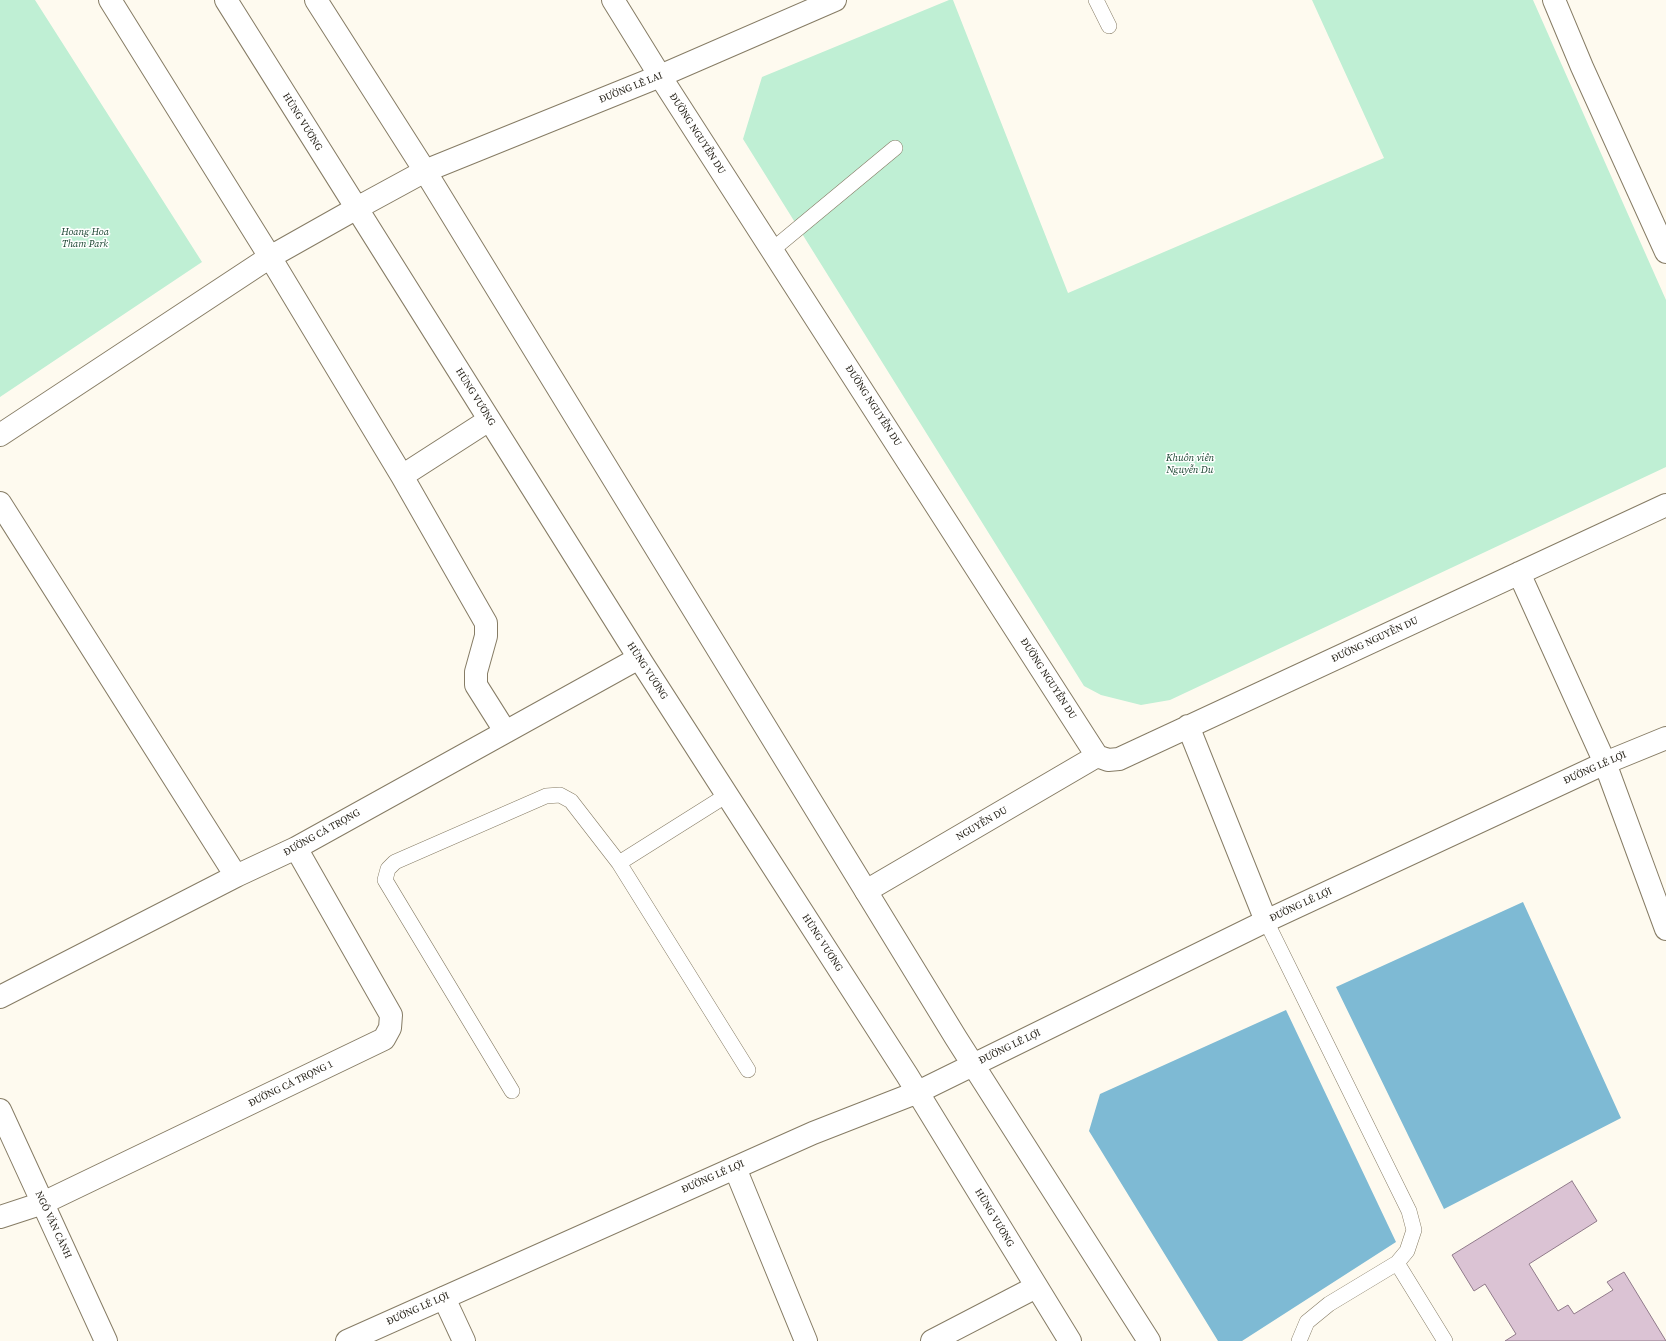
<!DOCTYPE html>
<html>
<head>
<meta charset="utf-8">
<style>
  body { margin:0 }
  canvas { display:block; background:#fefaef }
</style>
</head>
<body>
<canvas width="1666" height="1341"></canvas>
<script>
const context = document.querySelector('canvas').getContext('2d');
context.lineJoin = 'round';
function fill(path, color) { context.fillStyle = color; context.fill(path, 'evenodd'); }
const toPath = rows => new Path2D(rows.map(r => 'M' + r).join(''));
function strokePath(path, color, width, dash) { context.strokeStyle = color; context.lineWidth = width; context.lineCap = dash ? 'butt' : 'round'; context.setLineDash(dash || []); context.stroke(path); }
function write(font, color, halo, rows, align = 'center') {
  context.font = font + ' "Source Serif 4",serif'; context.lineWidth = 3; context.setLineDash([]); context.textBaseline = 'middle'; context.strokeStyle = halo; context.fillStyle = color; for (const [text, x, y, turn = 0] of rows) {
    context.save(); context.translate(x, y); context.rotate((+turn || 0) * Math.PI / 180); context.textAlign = isNaN(turn) ? turn : align; if (halo) context.strokeText(text, 0, 0); context.fillText(text, 0, 0); context.restore();
  }
}
fill(toPath([
  [0,0,35,0,202,262,0,397],
  [949,0,953,0,1068,293,1384,158,1312,0,1533,0,1666,300,1666,467,1170,700,1141,705,1101,695,1084,686,743,139,762,77]
]), '#bfefd4');
fill(toPath([
  [1523,902,1621,1118,1444,1209,1336,987],
  [1286,1010,1396,1242,1242,1341,1218,1341,1089,1131,1100,1094]
]), '#7ebad4');
const building = toPath([
  [1572,1181,1597,1221,1529,1264,1558,1311,1568,1305,1574,1314,1613,1290,1607,1282,1624,1272,1666,1341,1505,1341,1516,1334,1485,1284,1474,1291,1452,1255,1572,1181]
]);
fill(building, '#dbc3d4');
strokePath(building, '#907a8a', 1);
const service = toPath([
  [1096,0,1109,26],
  [772,250,895,148],
  [619,863,727,795],
  [1266,921,1409,1211,1414,1230,1407,1251,1397,1263],
  [512,1091,385,880,388,869,395,862,546,796,560,795,571,801,619,863,748,1070],
  [1299,1341,1307,1322,1329,1304,1397,1263,1445,1341]
]);
const minor = toPath([
  [110,0,270,257,402,476,489,420],
  [613,0,660,76,1097,756,1108,760,1119,759,1666,505],
  [1554,0,1582,67,1666,252],
  [425,171,660,76,835,0],
  [0,435,270,257,357,208],
  [402,476,486,623,486,636,476,672,476,685,505,731],
  [0,503,236,876],
  [1519,573,1605,763,1666,929],
  [1188,726,1266,921],
  [866,891,1097,756],
  [0,997,236,876,296,848,639,658],
  [0,1110,106,1341],
  [735,1168,806,1341],
  [0,1217,43,1203,384,1039,390,1028,391,1015,296,848],
  [444,1298,464,1341],
  [932,1341,1036,1287]
]);
const secondary = toPath([
  [226,0,639,658,907,1075,1070,1341],
  [316,0,425,171,956,1038,1149,1341],
  [357,208,425,171],
  [347,1341,813,1133,918,1092,1266,921,1605,763,1666,738]
]);
strokePath(service, '#867c65', 16);
strokePath(minor, '#867c65', 24);
strokePath(secondary, '#867c65', 24);
strokePath(service, '#fff', 15);
strokePath(minor, '#fff', 22);
strokePath(secondary, '#fff', 22);
write('10px', '#27231a', '#fff', [
  ["ĐƯỜNG LÊ LAI",631,88,-22],
  ["HÙNG VƯƠNG",302,122,58],
  ["ĐƯỜNG NGUYỄN DU",697,134,57],
  ["HÙNG VƯƠNG",475,397,58],
  ["ĐƯỜNG NGUYỄN DU",873,406,57],
  ["ĐƯỜNG NGUYỄN DU",1375,640,-25],
  ["HÙNG VƯƠNG",647,671,57],
  ["ĐƯỜNG NGUYỄN DU",1048,679,57],
  ["ĐƯỜNG LÊ LỢI",1595,768,-24],
  ["NGUYỄN DU",982,824,-30],
  ["ĐƯỜNG CẢ TRỌNG",322,833,-29],
  ["ĐƯỜNG LÊ LỢI",1301,905,-25],
  ["HÙNG VƯƠNG",822,943,57],
  ["ĐƯỜNG LÊ LỢI",1010,1047,-26],
  ["ĐƯỜNG CẢ TRỌNG 1",291,1084,-26],
  ["ĐƯỜNG LÊ LỢI",713,1177,-24],
  ["HÙNG VƯƠNG",994,1218,59],
  ["NGÔ VĂN CẢNH",53,1225,65],
  ["ĐƯỜNG LÊ LỢI",418,1309,-24]
]);
write('italic 10px', '#103d28', '#fff', [
  ["Hoang Hoa",85,232],
  ["Tham Park",85,244],
  ["Khuôn viên",1190,458],
  ["Nguyễn Du",1190,470]
]);
</script>
</body>
</html>
